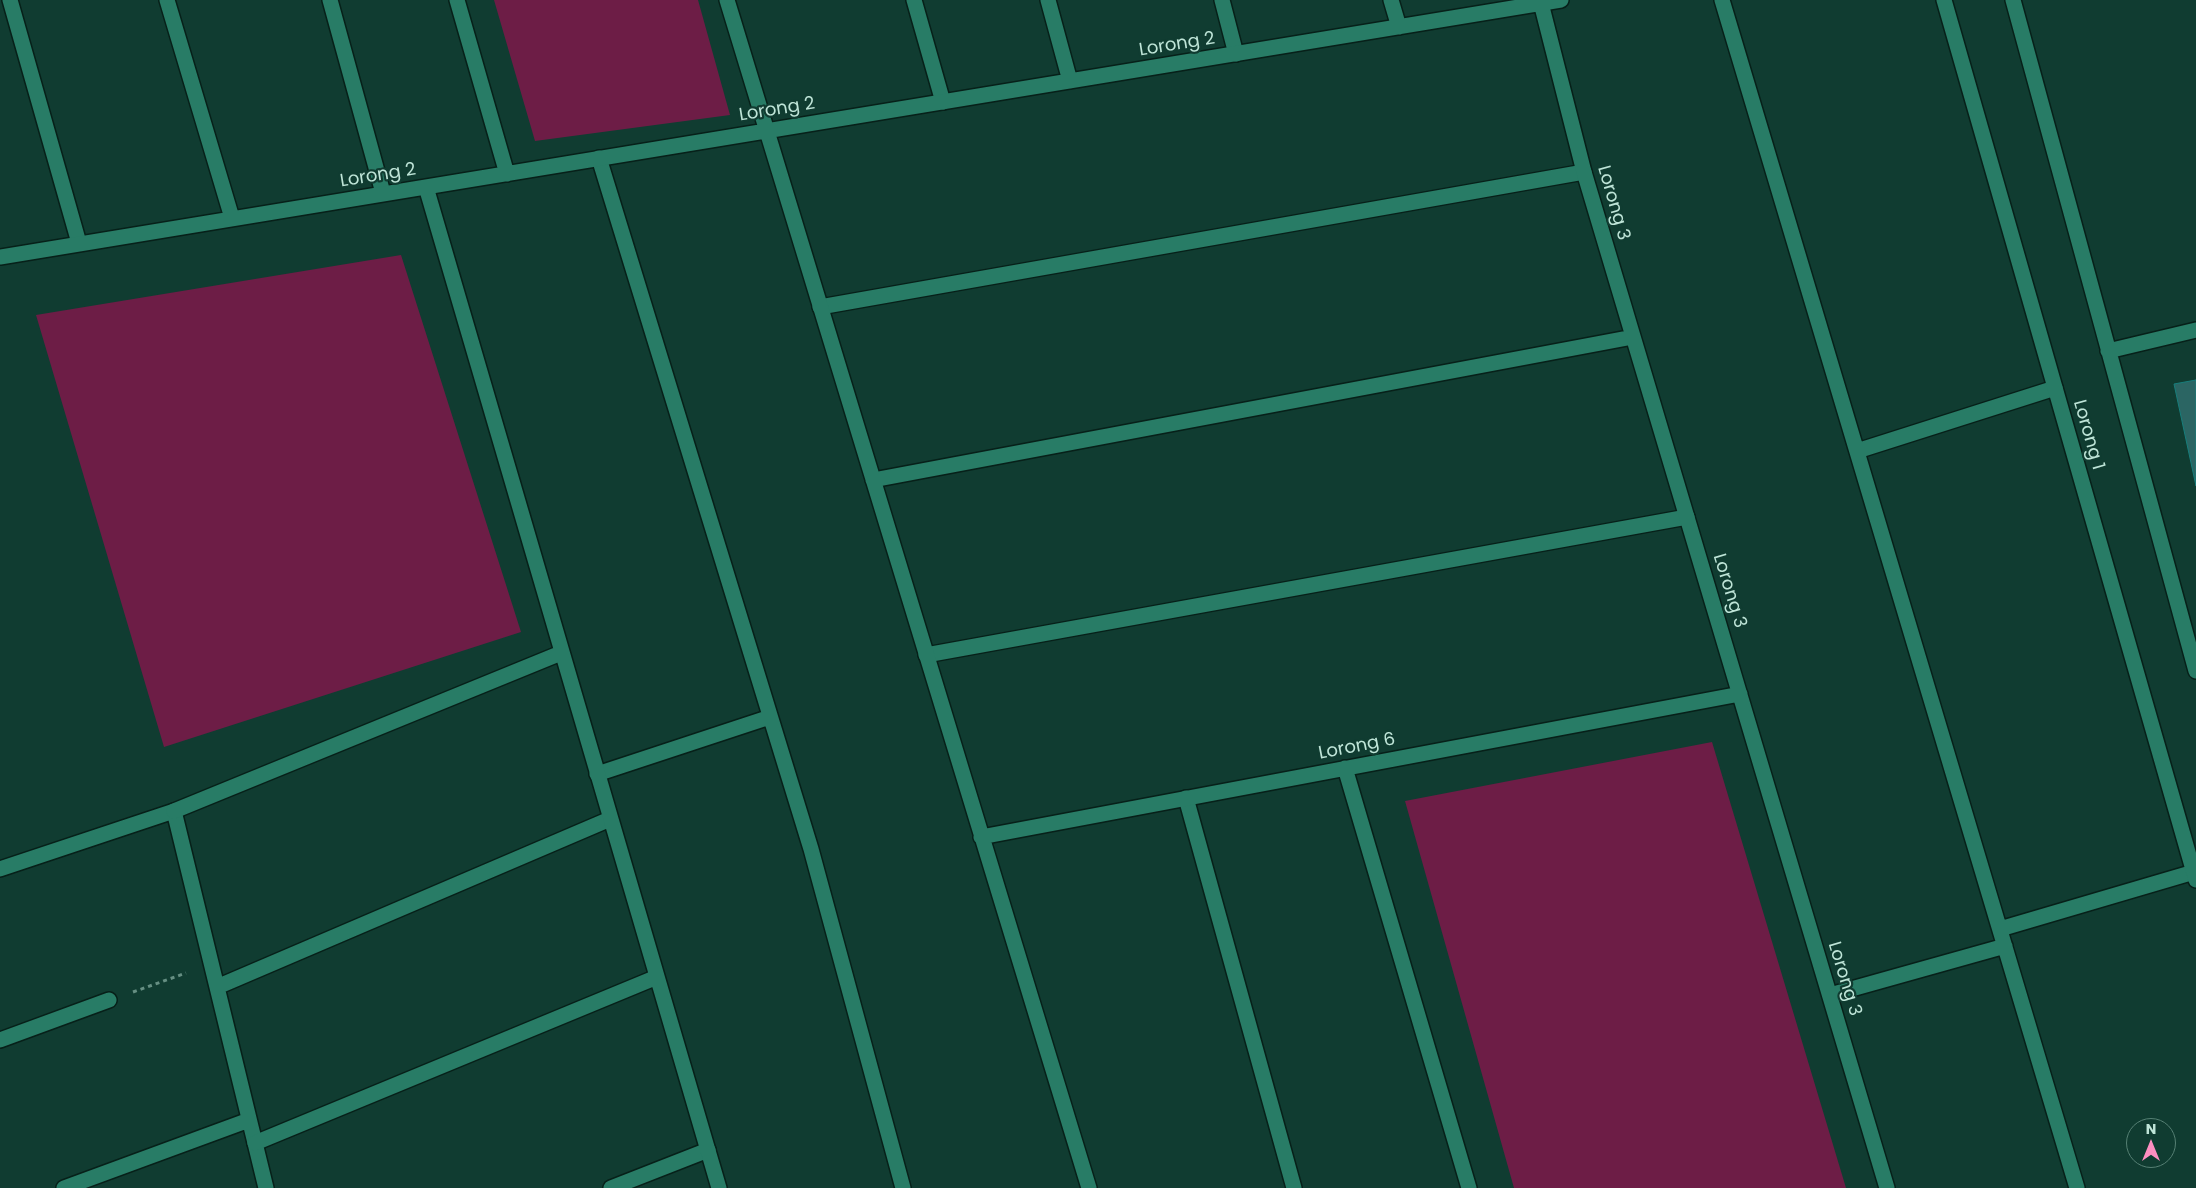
<!DOCTYPE html>
<html>
<head>
<meta charset="utf-8">
<style>
  body { margin:0 }
  #map { position:relative; width:2196px; height:1188px; overflow:hidden; background:#103c31; font-family:Poppins,sans-serif }
  canvas { display:block }
  .north { position:absolute; left:2126px; top:1118px; width:50px; height:50px; box-sizing:border-box; background:#103c31; border:1px solid #568074; border-radius:50%; rotate:0deg; font-size:14px; font-weight:700; line-height:20px; text-align:center; color:#bfe5d8 }
  .north::after { content:''; display:block; margin:auto; width:18px; height:22px; background:#fd8ec0; clip-path:polygon(50% 0,100% 100%,50% 72%,0 100%) }
</style>
</head>
<body>
<div id="map">
<canvas width="2196" height="1188"></canvas>
<div class="north">N</div>
</div>
<script>
const context = document.querySelector('canvas').getContext('2d');
context.lineJoin = 'round';
function fill(path, color) { context.fillStyle = color; context.fill(path, 'evenodd'); }
const toPath = rows => new Path2D(rows.map(r => 'M' + r).join(''));
function strokePath(path, color, width, dash) { context.strokeStyle = color; context.lineWidth = width; context.lineCap = dash ? 'butt' : 'round'; context.setLineDash(dash || []); context.stroke(path); }
function write(font, color, halo, rows, align = 'center') {
  context.font = font + ' Poppins,sans-serif'; context.lineWidth = 4.5; context.setLineDash([]); context.textBaseline = 'middle'; context.strokeStyle = halo; context.fillStyle = color; for (const [text, x, y, turn = 0] of rows) {
    context.save(); context.translate(x, y); context.rotate((+turn || 0) * Math.PI / 180); context.textAlign = isNaN(turn) ? turn : align; if (halo) context.strokeText(text, 0, 0); context.fillText(text, 0, 0); context.restore();
  }
}
fill(toPath([
  [494,0,698,0,730,115,535,141],
  [401,255,521,632,164,747,36,315],
  [1712,742,1846,1188,1514,1188,1405,801]
]), '#6d1d46');
const building = toPath([
  [2196,380,2196,486,2174,384,2196,380]
]);
fill(building, '#2b6563');
strokePath(building, '#187e7c', 1);
const lane = toPath([
  [10,0,79,243],
  [330,0,383,193],
  [914,0,943,102],
  [1222,0,1236,54],
  [1722,0,2077,1188],
  [599,158,811,849,903,1188],
  [820,307,1584,172],
  [1857,451,2055,388],
  [926,655,1687,517],
  [597,774,770,717],
  [1186,798,1294,1188],
  [0,869,174,811,266,1188],
  [2000,929,2194,872],
  [217,987,610,819],
  [1830,995,2005,946],
  [64,1188,249,1120],
  [611,1188,708,1150]
]);
const street = toPath([
  [167,0,232,218],
  [457,0,507,174],
  [727,0,1089,1188],
  [1048,0,1070,81],
  [1391,0,1399,27],
  [1944,0,2196,880],
  [2013,0,2196,671],
  [1541,3,1584,172,1887,1188],
  [426,187,719,1188],
  [0,257,1561,0],
  [2108,351,2196,330],
  [873,480,1633,337],
  [1345,768,1469,1188],
  [174,811,561,653],
  [981,837,1740,694],
  [0,1040,109,1000],
  [255,1143,657,977]
]);
strokePath(lane, '#072019', 18);
strokePath(street, '#072019', 18);
strokePath(toPath([
  [133,992,186,973]
]), '#668f83', 3, [4, 4]);
strokePath(lane, '#287c66', 15);
strokePath(street, '#287c66', 15);
write('18px', '#bfe5d8', '#103c31', [
  ["Lorong 2",1177,45,-9],
  ["Lorong 2",777,110,-9],
  ["Lorong 2",378,176,-9],
  ["Lorong 3",1613,203,74],
  ["Lorong 1",2088,435,74],
  ["Lorong 3",1729,591,73],
  ["Lorong 6",1357,747,-11],
  ["Lorong 3",1844,979,73]
]);
</script>
</body>
</html>
